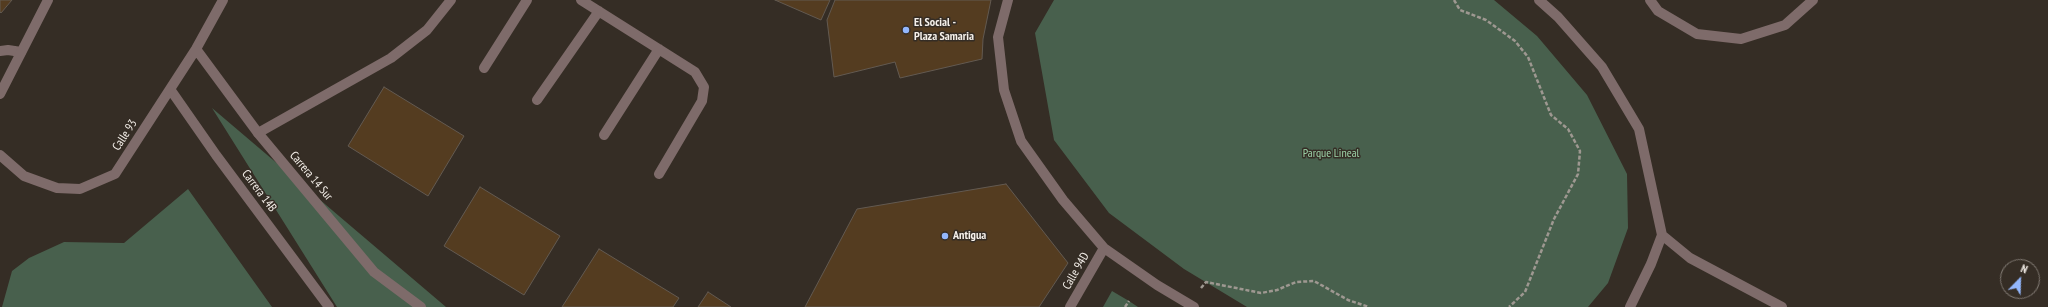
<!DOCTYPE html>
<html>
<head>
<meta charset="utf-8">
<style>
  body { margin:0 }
  #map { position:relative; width:2048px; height:307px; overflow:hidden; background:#352d25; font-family:"PT Sans Narrow",sans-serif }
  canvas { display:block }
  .north { position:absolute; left:2000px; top:259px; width:40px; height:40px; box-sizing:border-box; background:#352d25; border:1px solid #827b74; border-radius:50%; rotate:23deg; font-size:11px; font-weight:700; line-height:16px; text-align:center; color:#f6f1eb }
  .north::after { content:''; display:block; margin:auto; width:14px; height:18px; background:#93b7fd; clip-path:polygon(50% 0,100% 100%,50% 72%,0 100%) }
</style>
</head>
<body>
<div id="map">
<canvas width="2048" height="307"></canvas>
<div class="north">N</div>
</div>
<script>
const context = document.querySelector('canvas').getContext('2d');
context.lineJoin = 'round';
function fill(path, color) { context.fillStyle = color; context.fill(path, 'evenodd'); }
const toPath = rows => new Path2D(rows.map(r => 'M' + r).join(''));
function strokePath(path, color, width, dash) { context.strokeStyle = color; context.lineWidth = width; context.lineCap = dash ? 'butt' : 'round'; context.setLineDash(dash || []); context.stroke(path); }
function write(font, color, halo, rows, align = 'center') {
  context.font = font + ' "PT Sans Narrow",sans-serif'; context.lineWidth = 3; context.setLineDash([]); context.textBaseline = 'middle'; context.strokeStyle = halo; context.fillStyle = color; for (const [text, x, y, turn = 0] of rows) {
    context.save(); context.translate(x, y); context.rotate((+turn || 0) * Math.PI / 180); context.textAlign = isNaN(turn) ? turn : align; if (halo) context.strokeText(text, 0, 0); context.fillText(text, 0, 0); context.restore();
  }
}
fill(toPath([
  [1054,0,1494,0,1537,36,1587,95,1627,174,1628,228,1608,283,1588,307,1247,307,1184,269,1109,213,1054,140,1035,33],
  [212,108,446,307,337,307],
  [188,189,272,307,2,307,12,271,29,258,64,242,124,243],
  [1112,291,1129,301,1138,307,1103,307]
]), '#48604d');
const building = toPath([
  [0,0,12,0,1,13,0,12,0,0],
  [775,0,830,0,821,20,775,0],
  [835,0,991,0,983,39,982,59,900,78,895,62,834,77,827,20,835,0],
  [384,87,464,136,428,196,348,146,384,87],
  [1006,184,1068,263,1039,307,805,307,857,209,1006,184],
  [480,187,560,236,524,295,444,246,480,187],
  [599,249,679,298,673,307,562,307,599,249],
  [708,292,731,307,698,307,708,292]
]);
fill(building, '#543c20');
strokePath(building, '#635a51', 1);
strokePath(toPath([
  [1454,0,1460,10,1486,20,1515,41,1528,57,1551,115,1568,129,1580,151,1578,174,1554,219,1525,292,1509,307],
  [1201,288,1206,282,1261,293,1277,290,1296,282,1314,281,1348,300,1369,307],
  [1125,307,1129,301]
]), '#9e9891', 2.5, [4, 2]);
strokePath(toPath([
  [581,0,695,72,704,87,702,101,659,174],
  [1650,0,1658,11,1697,34,1741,39,1785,25,1813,0],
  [0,51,8,50,21,52],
  [484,68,527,0],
  [537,100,599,11],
  [258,133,391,58,427,30,451,0],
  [604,135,659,49]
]), '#7e6b6a', 10);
strokePath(toPath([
  [1008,0,998,37,1004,90,1021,141,1063,200,1104,248,1157,285,1194,307],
  [1539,0,1558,17,1602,67,1639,129,1662,235,1651,264,1630,307],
  [196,49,258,133,374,272,421,307],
  [170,89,216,155,329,307],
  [0,94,48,0],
  [0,155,24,176,57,188,80,189,115,174,196,49,223,0],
  [1662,235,1690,258,1782,307],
  [1070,307,1104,248]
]), '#7e6b6a', 10);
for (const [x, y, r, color] of [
  [906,30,4,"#93b7fd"],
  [945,236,4,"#93b7fd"]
]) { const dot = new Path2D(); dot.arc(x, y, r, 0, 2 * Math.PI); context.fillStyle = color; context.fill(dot); strokePath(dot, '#352d25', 1.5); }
write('bold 12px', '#f6f1eb', '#352d25', [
  ["El Social -",914,23],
  ["Plaza Samaria",914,37],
  ["Antigua",953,236]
], 'left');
write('12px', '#f6f1eb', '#352d25', [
  ["Calle 93",125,135,-57],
  ["Carrera 14 Sur",311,176,50],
  ["Carrera 14B",259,191,53],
  ["Calle 94D",1076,271,-60]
]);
write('12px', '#9dd3a8', '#352d25', [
  ["Parque Lineal",1331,154]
]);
</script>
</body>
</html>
